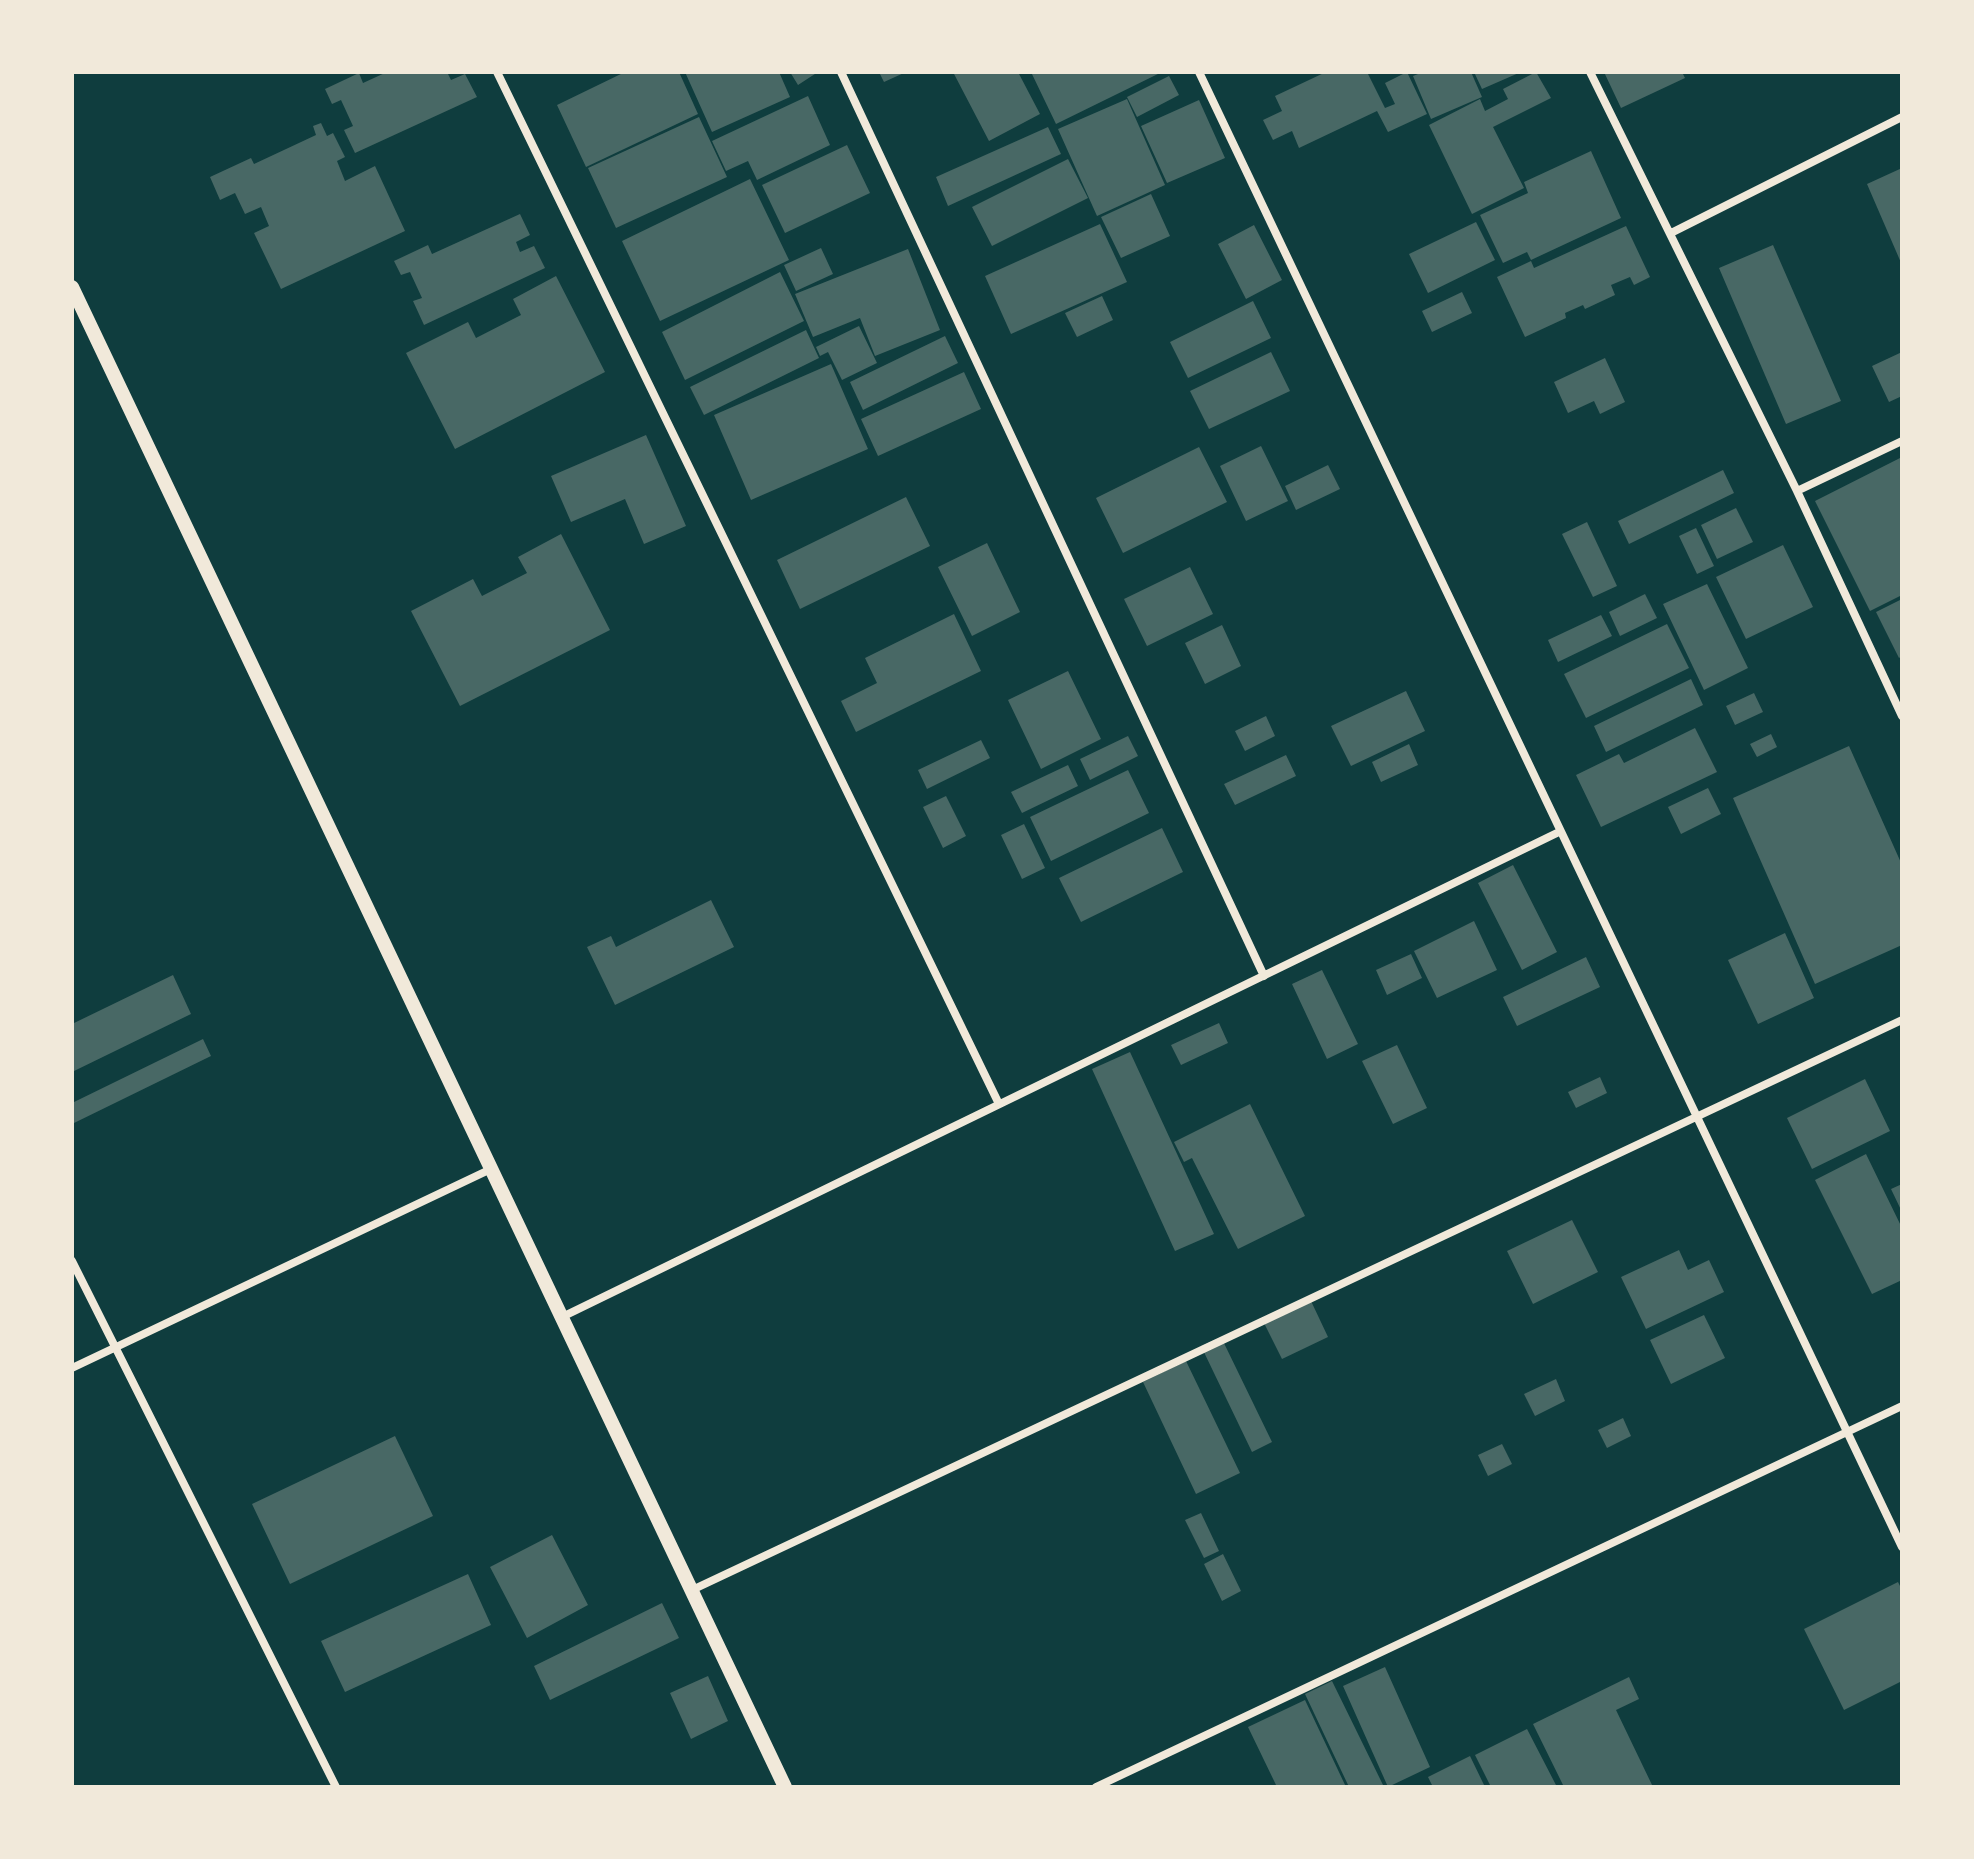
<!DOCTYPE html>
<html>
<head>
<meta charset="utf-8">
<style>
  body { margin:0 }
  #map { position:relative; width:1974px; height:1859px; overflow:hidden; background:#0f3d3e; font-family:Helvetica,sans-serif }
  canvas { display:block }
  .frame { position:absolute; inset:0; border:74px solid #f1e9da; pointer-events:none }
</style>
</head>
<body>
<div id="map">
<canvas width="1974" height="1859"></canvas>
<div class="frame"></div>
</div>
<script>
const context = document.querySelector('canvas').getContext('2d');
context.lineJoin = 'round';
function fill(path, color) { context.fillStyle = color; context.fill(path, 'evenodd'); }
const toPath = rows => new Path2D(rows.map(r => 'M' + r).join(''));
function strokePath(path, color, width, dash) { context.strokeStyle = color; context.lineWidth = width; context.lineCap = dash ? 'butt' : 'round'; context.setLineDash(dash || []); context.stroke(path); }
fill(toPath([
  [387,72,447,72,451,80,465,74,477,97,355,153,344,130,353,126,341,100,332,104,325,89,359,73,363,83],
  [625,72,679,72,698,114,586,167,557,105],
  [685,72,779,72,790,97,712,132],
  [790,72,818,72,798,85],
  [879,72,906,72,884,82],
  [953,72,1018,72,1040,114,989,141],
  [1031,72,1162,72,1056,124],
  [1326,72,1367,72,1385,108,1395,104,1385,83,1407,72,1427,114,1388,132,1377,111,1299,148,1292,131,1273,140,1263,120,1282,111,1275,96],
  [1423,72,1471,72,1482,97,1431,119,1413,76],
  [1474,72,1521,72,1482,89],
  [1536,72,1551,98,1493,127,1524,188,1472,214,1429,125,1480,99,1485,111,1508,99,1503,89],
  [1604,72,1682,72,1685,78,1621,108],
  [1169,76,1179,95,1137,117,1127,97],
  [808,96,830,145,757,180,748,161,726,171,712,141],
  [1127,99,1165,185,1097,216,1058,129],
  [1199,100,1225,158,1167,183,1141,126],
  [699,117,727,177,616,228,588,168],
  [321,123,327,136,333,133,345,157,337,161,345,181,375,166,405,231,281,289,254,233,269,226,261,207,245,214,235,193,220,200,210,177,251,158,254,164,316,135,313,126],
  [1048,127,1061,154,948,206,936,177],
  [847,145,870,193,785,233,762,185],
  [1591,151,1621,218,1531,260,1527,252,1503,263,1480,215,1528,193,1524,182],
  [1068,159,1088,198,992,246,972,207],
  [1902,168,1902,265,1867,184],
  [750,179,789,260,660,321,622,241],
  [1151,194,1170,236,1121,258,1101,217],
  [520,214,530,235,516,242,520,252,534,246,545,268,424,325,413,301,422,298,410,272,401,275,394,261,428,245,432,254],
  [1476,222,1495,260,1428,293,1409,254],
  [1100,224,1127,282,1011,334,985,276],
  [1254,225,1282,280,1246,299,1218,244],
  [1626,226,1650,277,1634,285,1630,277,1611,285,1615,295,1585,309,1583,305,1565,313,1566,318,1525,337,1497,277,1531,261,1534,268],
  [1773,245,1841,401,1786,424,1719,268],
  [821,248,833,274,796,291,784,265],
  [908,249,940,330,875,356,860,318,813,337,795,294],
  [780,272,804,321,685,380,662,332],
  [556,276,605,372,455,449,406,353,468,322,476,338,521,315,513,299],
  [1462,292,1472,313,1432,332,1422,311],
  [1102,296,1113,320,1077,337,1065,313],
  [1253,301,1271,338,1188,378,1170,342],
  [859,326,877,363,842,380,828,352,820,356,816,347],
  [806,330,819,358,704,415,690,387],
  [945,336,958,363,863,410,850,382],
  [1271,352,1290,391,1209,429,1190,391],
  [1902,352,1902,396,1889,402,1872,366],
  [1605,358,1625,402,1600,414,1594,401,1568,413,1554,382],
  [831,364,868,449,751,500,714,415],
  [964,372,981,409,878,456,861,419],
  [646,435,686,526,644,544,625,499,571,522,551,476],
  [1261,446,1288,501,1246,521,1220,466],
  [1199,447,1227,502,1123,553,1096,498],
  [1902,457,1902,595,1870,611,1815,501],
  [1328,465,1340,489,1296,510,1285,486],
  [1723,470,1734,493,1629,544,1618,521],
  [906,497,930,546,800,609,777,560],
  [1736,508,1753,542,1717,559,1701,525],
  [1587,522,1617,586,1593,597,1562,534],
  [1696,528,1714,566,1697,574,1679,536],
  [561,534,610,630,460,706,411,611,473,579,482,596,527,573,518,557],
  [987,543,1020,612,972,636,938,567],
  [1783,545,1813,607,1746,639,1716,577],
  [1190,567,1213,614,1147,646,1124,599],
  [1707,584,1748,668,1704,690,1663,604],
  [1645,594,1657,618,1620,636,1609,612],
  [1902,599,1902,656,1899,658,1876,612],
  [954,614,981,671,856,732,841,701,877,683,865,658],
  [1601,615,1612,636,1558,662,1548,640],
  [1667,624,1689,668,1586,718,1564,674],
  [1222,625,1241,666,1205,684,1185,643],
  [1068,671,1101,739,1041,769,1008,700],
  [1691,679,1703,705,1606,752,1594,726],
  [1406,691,1425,731,1351,766,1331,726],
  [1754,693,1763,712,1735,725,1726,706],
  [1266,716,1275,736,1245,751,1235,731],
  [1695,728,1717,772,1601,827,1576,775,1619,754,1624,763],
  [1771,734,1777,747,1757,757,1750,744],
  [1128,736,1138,756,1090,780,1080,759],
  [981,740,990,758,927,789,918,770],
  [1409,744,1418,765,1381,782,1372,762],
  [1849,746,1902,865,1902,945,1815,984,1733,798],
  [1286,755,1296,776,1235,805,1224,784],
  [1068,765,1078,786,1022,813,1011,792],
  [1128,770,1149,813,1051,861,1030,817],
  [1708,788,1721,814,1681,834,1668,807],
  [946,796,966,836,943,848,923,807],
  [1024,824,1045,868,1022,879,1001,835],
  [1162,828,1183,872,1081,922,1059,878],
  [1513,865,1557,952,1522,970,1478,883],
  [711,900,734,947,615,1005,587,947,611,936,616,947],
  [1474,921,1497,970,1437,998,1414,951],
  [1785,933,1814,998,1758,1024,1728,960],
  [1411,954,1422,978,1387,995,1376,970],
  [1586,957,1600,987,1517,1026,1503,997],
  [1322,970,1358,1044,1327,1059,1292,984],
  [173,975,191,1014,72,1072,72,1024],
  [1219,1023,1228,1043,1181,1065,1171,1045],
  [203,1039,211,1056,72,1124,72,1103],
  [1397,1045,1427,1108,1393,1124,1362,1061],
  [1130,1052,1214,1234,1175,1251,1092,1069],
  [1600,1077,1607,1093,1576,1108,1568,1092],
  [1865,1079,1890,1131,1812,1169,1787,1118],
  [1250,1104,1305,1216,1238,1249,1192,1158,1184,1162,1174,1142],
  [1866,1154,1902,1228,1902,1280,1872,1294,1815,1180],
  [1902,1184,1902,1212,1891,1189],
  [1572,1220,1598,1272,1533,1304,1507,1251],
  [1679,1250,1688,1270,1709,1260,1724,1292,1646,1329,1621,1277],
  [1311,1301,1328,1337,1282,1359,1264,1323],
  [1704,1315,1725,1358,1671,1384,1650,1340],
  [1221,1337,1272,1442,1252,1452,1201,1346],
  [1186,1361,1240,1473,1196,1494,1143,1382],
  [1556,1379,1565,1401,1535,1416,1524,1394],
  [1623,1418,1631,1436,1607,1448,1598,1430],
  [395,1436,433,1516,290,1584,252,1504],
  [1502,1444,1512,1464,1488,1476,1478,1455],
  [1201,1513,1219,1551,1204,1558,1185,1520],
  [552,1535,588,1605,527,1638,490,1567],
  [1223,1554,1241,1591,1222,1601,1204,1564],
  [468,1574,491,1625,345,1692,321,1641],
  [1898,1582,1902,1590,1902,1681,1844,1710,1804,1629],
  [662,1603,679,1638,550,1700,534,1666],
  [1385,1667,1430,1767,1388,1787,1343,1686],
  [708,1676,728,1721,691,1739,670,1693],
  [1629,1677,1639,1699,1616,1710,1653,1787,1564,1787,1533,1724],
  [1332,1681,1384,1787,1349,1787,1305,1694],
  [1305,1700,1346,1787,1277,1787,1248,1727],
  [1527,1729,1557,1787,1491,1787,1475,1755],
  [1470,1756,1485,1787,1433,1787,1428,1777]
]), '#486865');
strokePath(toPath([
  [497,72,999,1104],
  [841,72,1264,976],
  [1199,72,1902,1547],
  [1590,72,1797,491,1902,716],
  [1671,233,1902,117],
  [1797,491,1902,441],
  [72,1261,336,1787],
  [562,1317,1559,832],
  [72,1368,491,1169],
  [692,1590,1902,1020],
  [1096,1787,1902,1406]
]), '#f1e9da', 8);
strokePath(toPath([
  [72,287,785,1787]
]), '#f1e9da', 14);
</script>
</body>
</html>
